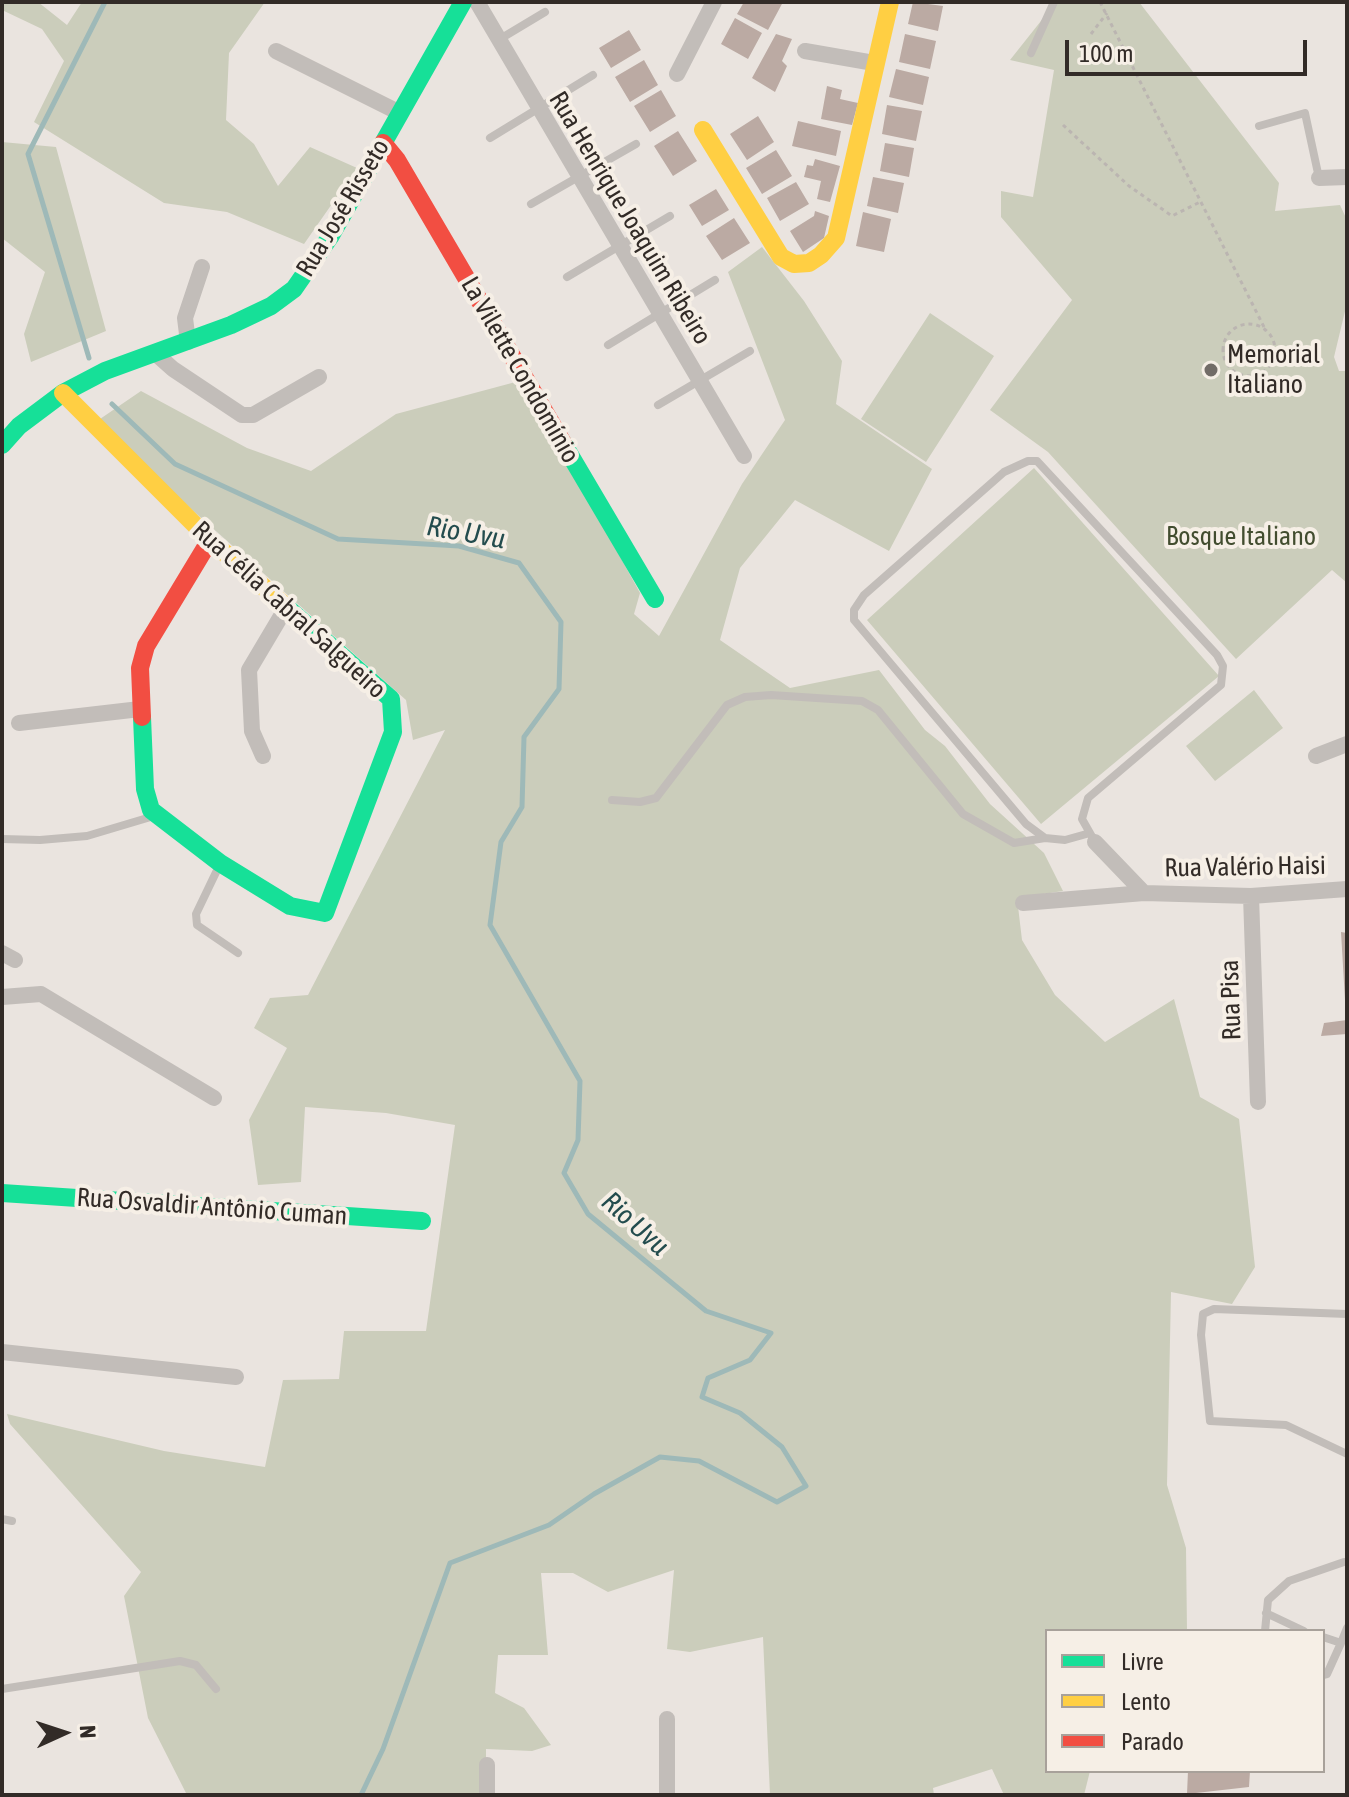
<!DOCTYPE html>
<html>
<head>
<meta charset="utf-8">
<style>
  body { margin:0 }
  #map { position:relative; width:1349px; height:1797px; overflow:hidden; background:#eae4df; font-family:"Asap Condensed",sans-serif }
  canvas { display:block }
  .frame { position:absolute; inset:0; border:4px solid #322b27; pointer-events:none }
  .legend { position:absolute; left:1045px; top:1629px; width:280px; height:144px; box-sizing:border-box; background:#f6efe6; border:2px solid #a8a19a; margin:0; padding:10px 14px; list-style:none; font-size:24px; color:#322b27 }
  .legend li { display:flex; align-items:center; gap:16px; height:40px }
  .legend b { width:40px; border:2px solid #a8a19a }
  .north { position:absolute; left:24px; top:1693px; width:80px; height:80px; -webkit-text-stroke:6px #f6efe6; paint-order:stroke; rotate:87deg; font-size:22px; font-weight:700; line-height:32px; text-align:center; color:#322b27 }
  .north::after { content:''; display:block; margin:auto; width:28px; height:36px; background:#322b27; clip-path:polygon(50% 0,100% 100%,50% 72%,0 100%) }
  .scale { position:absolute; left:1065px; top:40px; width:242px; height:36px; box-sizing:border-box; border:4px solid #322b27; border-top:0; padding-left:10px; font-size:24px; line-height:28px; white-space:nowrap; color:#322b27; -webkit-text-stroke:6px #f6efe6; paint-order:stroke }
</style>
</head>
<body>
<div id="map">
<canvas width="1349" height="1797"></canvas>
<div class="frame"></div>
<ul class="legend">
<li><b style="height:10px;background:#16e098"></b>Livre</li>
<li><b style="height:10px;background:#ffcf43"></b>Lento</li>
<li><b style="height:10px;background:#f24e42"></b>Parado</li>
</ul>
<div class="north">N</div>
<div class="scale">100 m</div>
</div>
<script>
const context = document.querySelector('canvas').getContext('2d');
context.lineJoin = 'round';
function fill(path, color) { context.fillStyle = color; context.fill(path, 'evenodd'); }
const toPath = rows => new Path2D(rows.map(r => 'M' + r).join(''));
function strokePath(path, color, width, dash) { context.strokeStyle = color; context.lineWidth = width; context.lineCap = dash ? 'butt' : 'round'; context.setLineDash(dash || []); context.stroke(path); }
function write(font, color, halo, rows, align = 'center') {
  context.font = font + ' "Asap Condensed",sans-serif'; context.lineWidth = 8; context.setLineDash([]); context.textBaseline = 'middle'; context.strokeStyle = halo; context.fillStyle = color; for (const [text, x, y, turn = 0] of rows) {
    context.save(); context.translate(x, y); context.rotate((+turn || 0) * Math.PI / 180); context.textAlign = isNaN(turn) ? turn : align; if (halo) context.strokeText(text, 0, 0); context.fillText(text, 0, 0); context.restore();
  }
}
fill(toPath([
  [2,2,38,2,67,25,82,2,265,2,229,53,226,120,254,144,278,186,310,147,357,168,304,244,227,212,164,203,34,122,64,61,42,29,2,10],
  [1056,2,1139,2,1279,183,1275,211,1340,205,1347,220,1347,303,1334,357,1339,371,1347,371,1347,583,1332,570,1236,659,1048,452,990,410,1072,300,1001,217,1001,191,1033,197,1054,70,1010,60],
  [2,142,56,147,106,331,31,362,24,334,45,272,2,238],
  [762,247,804,301,842,361,836,404,932,469,889,551,795,500,740,568,720,640,790,688,879,670,925,730,945,746,990,804,1044,853,1063,891,1017,898,1022,940,1055,995,1105,1042,1174,999,1200,1097,1239,1119,1255,1267,1232,1304,1171,1292,1167,1485,1186,1548,1187,1631,1047,1631,1047,1771,1090,1771,1084,1795,1004,1795,992,1769,933,1788,934,1795,770,1795,763,1637,690,1652,667,1649,674,1570,608,1592,573,1573,541,1573,548,1655,498,1655,495,1693,524,1708,551,1745,532,1751,486,1749,486,1795,187,1795,148,1718,124,1596,141,1572,10,1424,7,1414,164,1451,265,1467,283,1380,339,1379,344,1331,426,1331,455,1125,386,1113,305,1107,301,1182,258,1185,249,1120,287,1048,254,1028,270,998,308,995,445,730,413,740,406,700,154,476,100,419,141,391,247,448,311,471,396,414,523,380,640,593,634,614,659,636,742,484,785,420,728,272],
  [930,313,994,356,926,462,861,419],
  [1034,468,1219,676,1041,824,867,620],
  [1254,690,1283,728,1215,781,1186,746]
]), '#cbcdbb');
strokePath(toPath([
  [89,358,28,154,105,2],
  [112,404,175,464,338,539,459,546,519,563,561,622,559,689,524,737,522,807,501,842,490,925,580,1081,578,1140,564,1173,588,1214,706,1311,771,1333,750,1360,708,1378,702,1397,740,1413,782,1447,806,1486,777,1502,699,1461,660,1457,594,1494,549,1525,450,1563,383,1749,361,1795]
]), '#9eb9b8', 5);
fill(toPath([
  [744,2,783,2,768,30,737,14],
  [913,2,943,6,938,31,908,24],
  [735,18,762,33,748,59,721,44],
  [629,30,641,50,611,68,599,48],
  [776,34,792,39,782,61,787,66,775,92,752,78],
  [905,34,936,41,930,69,899,62],
  [644,60,658,85,630,102,615,77],
  [896,69,929,77,923,105,889,97],
  [827,86,842,90,840,99,858,103,852,125,821,119],
  [661,90,676,116,650,132,634,106],
  [887,105,922,111,916,141,882,134],
  [758,116,774,142,747,160,730,134],
  [798,121,841,131,836,156,792,146],
  [678,131,697,161,673,176,654,146],
  [885,143,914,148,909,177,880,171],
  [776,150,792,176,762,194,746,168],
  [815,159,840,166,830,202,817,199,821,181,804,177,807,165,813,166],
  [873,177,904,183,898,213,867,206],
  [796,182,809,204,780,221,767,198],
  [716,189,729,210,702,226,689,205],
  [815,211,829,216,824,238,803,252,790,231,814,216],
  [863,212,891,219,884,252,856,246],
  [734,218,750,243,722,260,706,236],
  [1341,932,1347,933,1347,1000,1345,1000],
  [1347,1020,1347,1034,1321,1036,1324,1023],
  [1188,1771,1250,1771,1249,1787,1187,1794]
]), '#bbaaa3');
strokePath(toPath([
  [1100,2,1266,331],
  [1091,34,1107,13],
  [1063,125,1129,186,1172,216,1202,201],
  '1223 350a26 26 0 1 1 52 0a26 26 0 1 1-52 0Z'
]), '#bbb5b1', 3, [4, 4]);
strokePath(toPath([
  [500,39,545,12],
  [1031,53,1054,2],
  [1259,126,1305,113,1319,178],
  [490,138,593,75],
  [531,204,636,144],
  [567,277,670,216],
  [608,345,715,280],
  [658,405,750,351],
  [612,800,640,802,656,798,727,705,745,697,771,695,862,701,878,710,963,814,1014,843,1045,838],
  [1090,833,1065,840,1045,838,1026,824,854,620,854,610,864,595,1004,472,1028,461,1037,461,1217,655,1223,666,1221,685,1088,798,1082,819,1095,842],
  [2,839,40,840,87,836,154,816],
  [220,864,196,914,197,925,238,953],
  [1347,1314,1214,1309,1203,1314,1201,1335,1210,1421,1286,1425,1347,1454],
  [2,1519,12,1521],
  [1266,1613,1304,1631],
  [1265,1631,1268,1600,1289,1581,1344,1562],
  [1323,1637,1341,1643,1347,1628],
  [1323,1675,1327,1674,1341,1643],
  [2,1689,180,1661,196,1665,216,1689]
]), '#c2bdb9', 8);
strokePath(toPath([
  [477,2,744,456],
  [276,51,400,113],
  [805,51,874,63],
  [677,74,714,2],
  [1319,178,1347,177],
  [188,342,185,318,202,267],
  [155,353,173,369,242,415,253,415,319,377],
  [19,723,140,709],
  [263,756,252,731,249,670,287,606],
  [1316,756,1347,744],
  [1095,842,1144,893,1251,896,1347,889],
  [1251,896,1258,1102],
  [1023,903,1144,893],
  [2,953,15,960],
  [2,997,41,994,214,1098],
  [2,1352,236,1377],
  [667,1719,667,1795],
  [487,1765,487,1795]
]), '#c2bdb9', 16);
strokePath(toPath([
  [563,443,655,599],
  [2,445,19,426,63,393,105,371,231,325,271,306,294,289,330,237,463,2],
  [142,717,145,789,151,810,220,863,290,906,325,913,393,732,391,699,283,604],
  [2,1193,422,1221]
]), '#16e098', 18);
strokePath(toPath([
  [703,130,781,257,794,264,809,263,821,255,836,238,890,2],
  [63,393,210,540,283,604]
]), '#ffcf43', 18);
strokePath(toPath([
  [383,143,397,160,563,443],
  [142,717,140,668,146,646,210,540]
]), '#f24e42', 18);
for (const [x, y, r, color] of [
  [1211,370,8,"#726c67"]
]) { const dot = new Path2D(); dot.arc(x, y, r, 0, 2 * Math.PI); context.fillStyle = color; context.fill(dot); strokePath(dot, '#f6efe6', 3); }
write('26px', '#322b27', '#f6efe6', [
  ["Rua José Risseto",343,208,-59],
  ["Rua Henrique Joaquim Ribeiro",630,218,59],
  ["La Vilette Condomínio",520,370,60],
  ["Rua Célia Cabral Salgueiro",289,610,42],
  ["Rua Valério Haisi",1245,867,-1],
  ["Rua Pisa",1231,1000,-92],
  ["Rua Osvaldir Antônio Cuman",212,1207,4]
]);
write('26px', '#322b27', '#f6efe6', [
  ["Memorial",1227,355],
  ["Italiano",1227,385]
], 'left');
write('26px', '#424d2f', '#f6efe6', [
  ["Bosque Italiano",1241,537]
]);
write('italic 28px', '#234c4e', '#f6efe6', [
  ["Rio Uvu",466,533,10],
  ["Rio Uvu",635,1224,42]
]);
</script>
</body>
</html>
